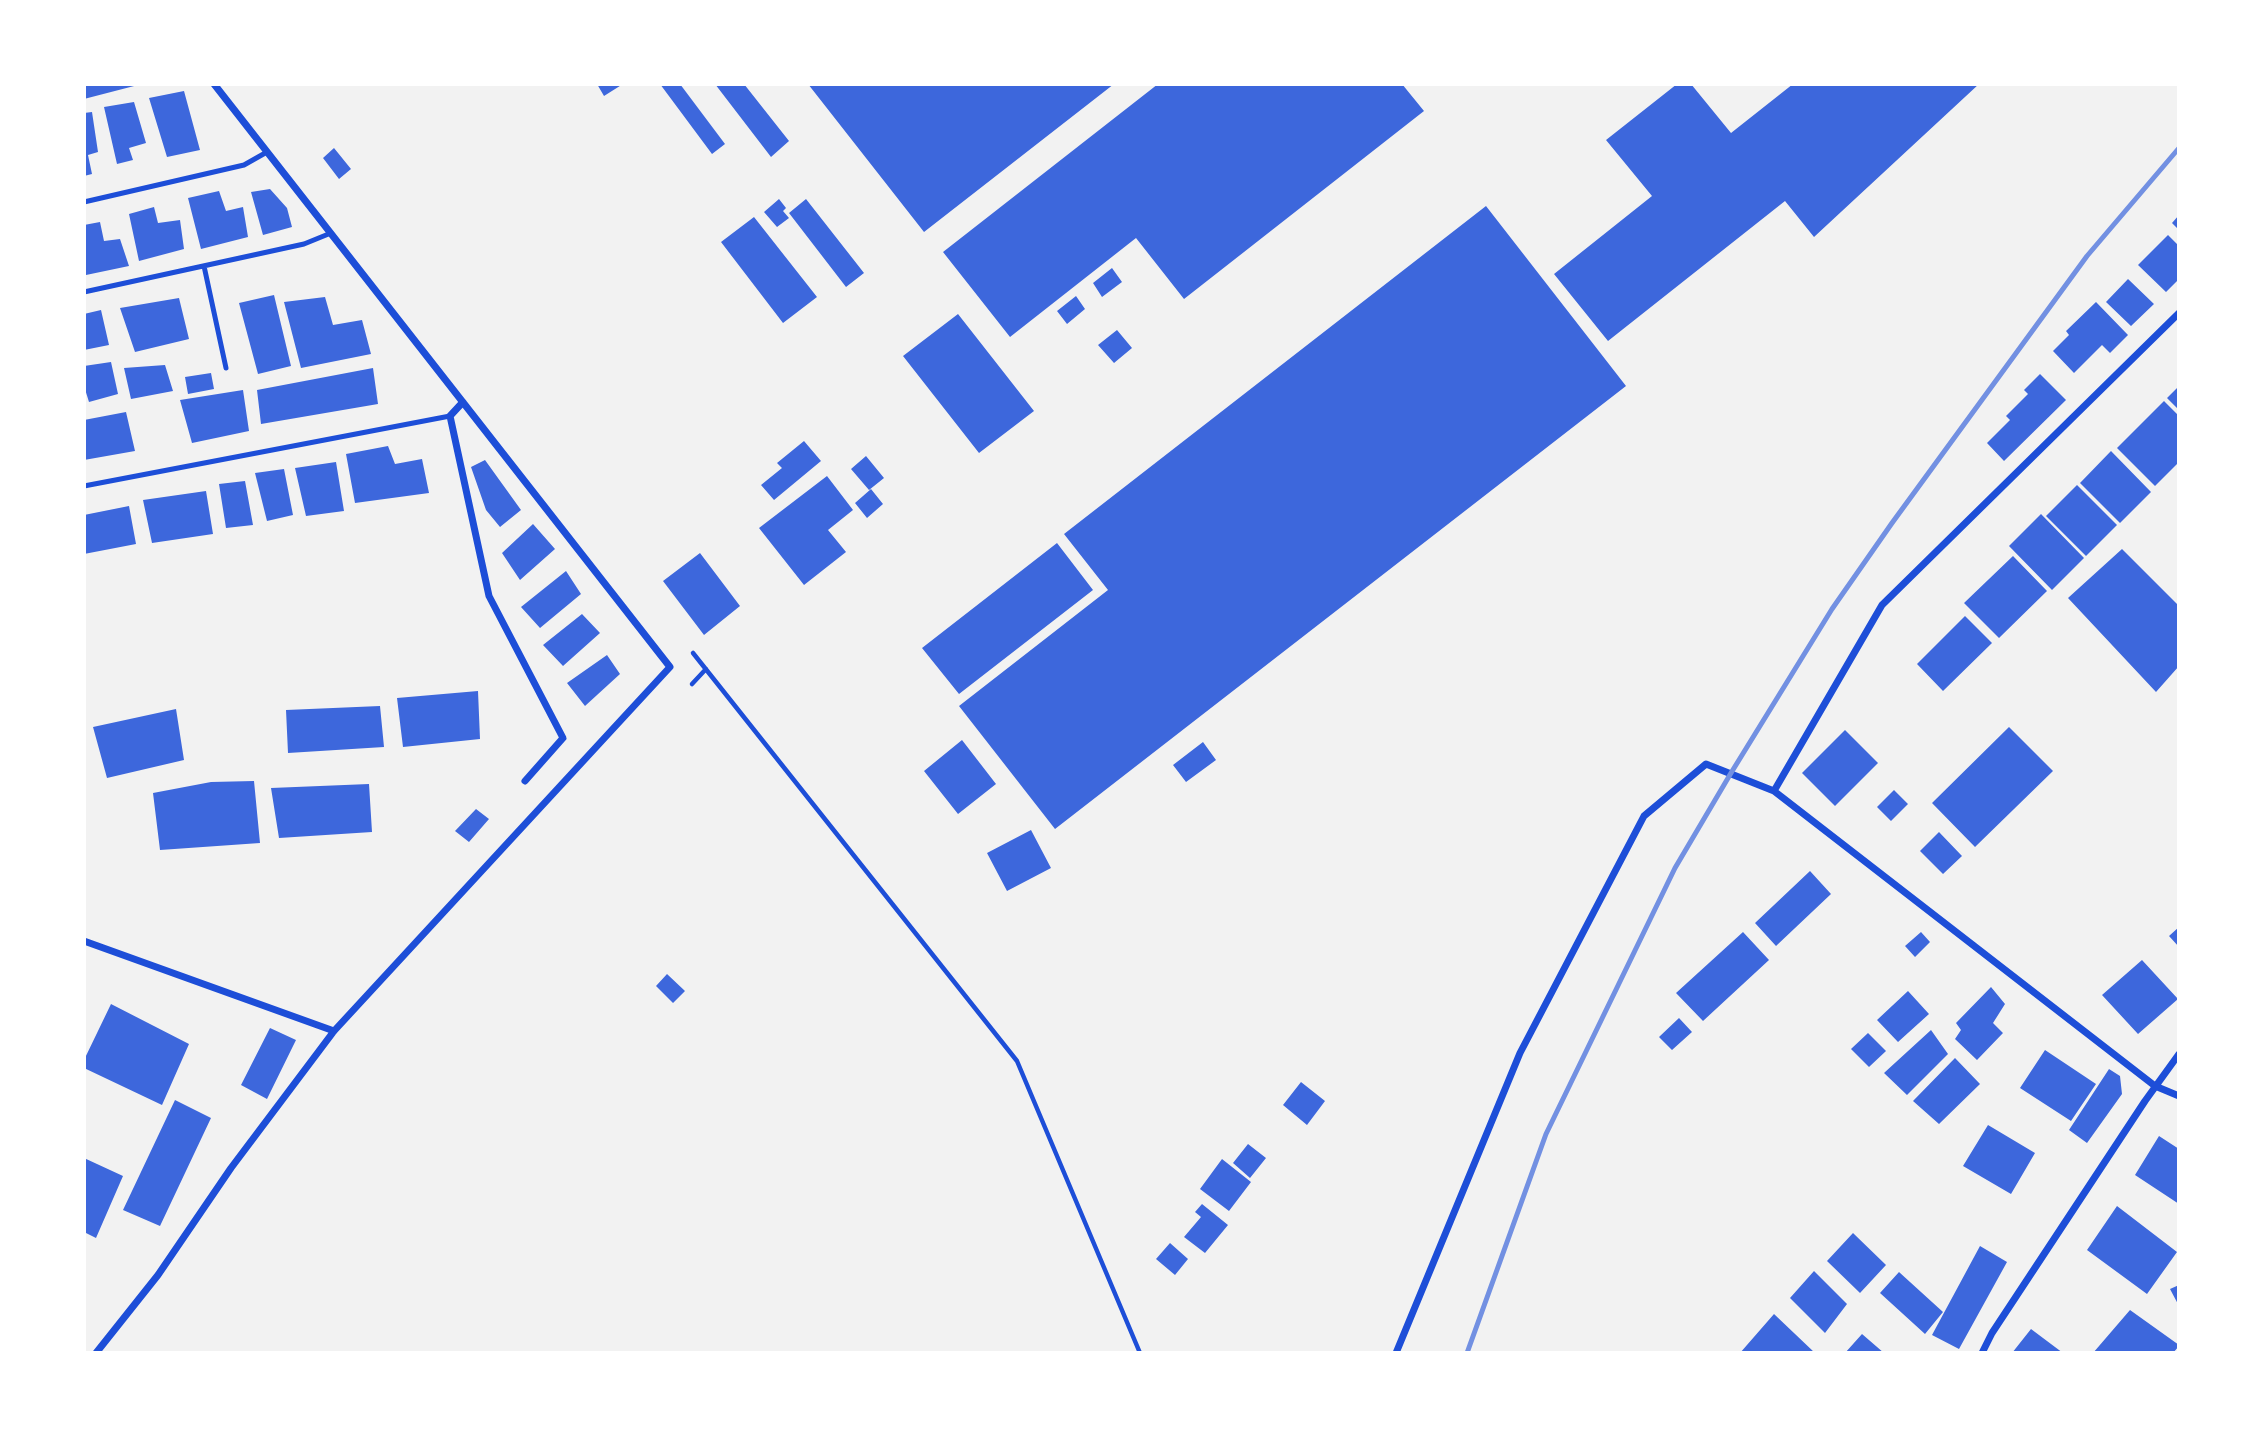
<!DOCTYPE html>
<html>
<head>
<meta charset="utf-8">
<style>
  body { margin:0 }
  #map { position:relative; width:2263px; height:1437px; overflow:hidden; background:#f2f2f2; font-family:"Space Grotesk",sans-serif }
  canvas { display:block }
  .frame { position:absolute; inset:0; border:86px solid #fff; pointer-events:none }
</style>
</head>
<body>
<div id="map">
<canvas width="2263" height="1437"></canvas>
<div class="frame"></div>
</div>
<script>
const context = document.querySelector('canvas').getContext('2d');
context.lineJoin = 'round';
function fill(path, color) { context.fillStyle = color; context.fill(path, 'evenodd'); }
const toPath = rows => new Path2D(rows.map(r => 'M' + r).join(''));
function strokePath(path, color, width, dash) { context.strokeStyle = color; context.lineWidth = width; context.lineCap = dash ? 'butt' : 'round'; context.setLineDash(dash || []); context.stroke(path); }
fill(toPath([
  [84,84,138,84,138,85,84,99],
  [597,84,623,84,604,96],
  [660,84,680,84,725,144,712,154],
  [715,84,744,84,789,141,771,157],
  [808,84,1114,84,924,232],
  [1158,84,1402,84,1424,111,1184,299,1136,238,1010,337,943,252],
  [1677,84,1691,84,1731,133,1793,84,1979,84,1814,237,1785,201,1608,341,1554,274,1652,196,1606,140],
  [184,91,200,150,167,157,149,98],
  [134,102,146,143,129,148,133,160,117,164,104,107],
  [92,112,98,152,88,155,92,174,84,176,84,113],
  [334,148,351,169,339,179,323,158],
  [270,189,287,208,292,227,263,235,251,192],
  [219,191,226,211,243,207,248,237,201,249,188,198],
  [779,199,786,208,783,211,789,218,777,227,764,212],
  [806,199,864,273,846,287,789,213],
  [1486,206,1626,386,1055,829,959,706,1108,590,1064,534],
  [154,207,158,223,180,220,184,249,139,261,129,214],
  [2179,215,2179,230,2172,223],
  [754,217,817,297,783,323,721,242],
  [100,222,104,241,120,239,129,266,86,275,84,267,84,225],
  [2168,235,2179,246,2179,279,2166,292,2138,265],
  [1112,268,1122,282,1102,297,1093,283],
  [2128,279,2154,304,2131,326,2106,302],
  [274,295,291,366,258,374,239,303],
  [1076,296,1085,309,1067,324,1057,311],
  [325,297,333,325,362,320,371,354,301,368,284,302],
  [179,298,189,339,135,352,120,308],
  [2096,302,2128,335,2110,353,2102,345,2074,373,2053,351,2069,335,2066,331],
  [101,310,109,345,84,350,84,314],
  [958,314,1034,411,979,453,903,356],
  [1117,330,1132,348,1114,363,1098,345],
  [111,362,118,394,89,402,84,386,84,366],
  [165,365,173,391,131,399,124,368],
  [373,368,378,404,261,424,257,390],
  [211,373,214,389,188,394,185,377],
  [2040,374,2066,400,2004,461,1987,443,2010,420,2006,416,2028,394,2024,390],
  [2179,386,2179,410,2167,398],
  [243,390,249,431,192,443,180,400],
  [2164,401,2179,416,2179,462,2155,486,2117,448],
  [126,412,135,451,84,460,84,420],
  [804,441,821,461,774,500,761,485,782,468,777,463],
  [388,446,395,464,422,459,429,493,355,503,346,454],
  [2111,451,2151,492,2120,523,2080,483],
  [866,456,884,478,869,490,851,469],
  [485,460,521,510,500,527,486,510,471,467],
  [336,462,344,511,306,516,295,468],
  [284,469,293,515,267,521,255,473],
  [827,476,853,510,828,530,846,552,804,585,759,528],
  [245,481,253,525,226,528,219,484],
  [2077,485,2117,525,2086,556,2046,516],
  [871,489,883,504,867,518,855,503],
  [206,491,213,534,152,543,143,500],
  [129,506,136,544,84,554,84,515],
  [2041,514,2084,558,2052,590,2009,546],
  [533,524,555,549,520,580,502,553],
  [1057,543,1093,590,959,694,922,648],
  [2122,549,2179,606,2179,666,2156,692,2068,598],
  [700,553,740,606,704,635,663,581],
  [2013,556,2047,591,1999,638,1964,603],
  [566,571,581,594,540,628,521,607],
  [582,614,600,633,563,666,543,645],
  [1965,616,1992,643,1943,691,1917,664],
  [607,655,620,674,585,706,567,683],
  [478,691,480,739,403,747,397,698],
  [380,706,384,747,288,753,286,710],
  [176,709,184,760,107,778,93,727],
  [2009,727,2053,771,1975,847,1932,803],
  [1845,730,1878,763,1835,806,1802,773],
  [962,740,996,784,958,814,924,771],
  [1203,742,1216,760,1186,782,1173,765],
  [254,781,260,843,160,850,153,793,211,782],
  [369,784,372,832,279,838,271,788],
  [1894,790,1908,804,1891,821,1877,807],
  [476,809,489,819,469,842,455,831],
  [1031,830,1051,868,1007,891,987,853],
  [1939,832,1962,856,1943,874,1920,851],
  [1810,871,1831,894,1776,946,1755,923],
  [2179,927,2179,947,2169,936],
  [1743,932,1769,960,1703,1021,1676,993],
  [1921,932,1930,942,1915,957,1905,946],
  [2142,960,2178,999,2138,1034,2102,995],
  [667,974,685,991,673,1003,656,986],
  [1991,987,2005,1004,1993,1023,2003,1033,1977,1060,1955,1039,1961,1030,1956,1023],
  [1908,991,1929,1014,1898,1042,1877,1020],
  [111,1004,189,1044,162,1105,84,1068,84,1060],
  [1679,1018,1692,1032,1672,1050,1659,1037],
  [270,1028,296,1040,267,1099,241,1085],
  [1931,1030,1948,1054,1907,1095,1884,1073],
  [1868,1033,1886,1051,1869,1067,1851,1049],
  [2045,1050,2096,1084,2071,1121,2020,1088],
  [1955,1058,1980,1084,1939,1124,1913,1101],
  [2109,1069,2120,1076,2122,1094,2087,1143,2069,1130],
  [1301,1082,1325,1101,1307,1125,1283,1105],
  [175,1100,211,1118,160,1226,123,1210],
  [1988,1125,2035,1153,2011,1194,1963,1166],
  [2159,1136,2179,1149,2179,1204,2135,1175],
  [1248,1144,1266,1158,1250,1178,1233,1163],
  [84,1158,123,1176,96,1238,84,1232],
  [1222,1159,1251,1182,1229,1211,1200,1189],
  [1202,1204,1228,1225,1205,1253,1184,1237,1201,1217,1195,1212],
  [2117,1206,2177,1252,2147,1294,2087,1250],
  [1853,1233,1886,1265,1860,1293,1827,1261],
  [1170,1243,1188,1259,1175,1275,1156,1259],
  [1980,1246,2007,1262,1959,1349,1932,1335],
  [1814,1271,1847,1304,1825,1333,1790,1298],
  [1899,1272,1943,1312,1925,1334,1880,1293],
  [2179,1285,2179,1306,2170,1289],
  [2130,1310,2179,1345,2179,1346,2173,1353,2093,1353],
  [1774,1314,1815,1353,1740,1353],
  [2031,1329,2063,1353,2012,1353],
  [1862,1334,1884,1353,1845,1353]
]), '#3d67dc');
strokePath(toPath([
  [693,653,1017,1061,1140,1353],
  [692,684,706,669]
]), '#1d4ed8', 4.5);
strokePath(toPath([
  [84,202,244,165,267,152],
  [204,266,226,368],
  [84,292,304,244,331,233],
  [84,486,450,416]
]), '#1d4ed8', 5);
strokePath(toPath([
  [463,402,450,416,489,596,563,738,525,781],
  [1774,791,1882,605,2179,313],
  [84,941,334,1031],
  [96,1353,158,1275,231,1168,334,1031,670,667,214,84],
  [1396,1353,1520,1053,1644,816,1706,764,1774,791,2155,1086,2179,1096],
  [1982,1353,1992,1333,2145,1101,2179,1054]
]), '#1d4ed8', 7);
strokePath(toPath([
  [1467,1353,1546,1134,1675,868,1731,773,1832,609,1892,523,2087,256,2179,148]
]), '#7290e2', 5);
</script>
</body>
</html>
